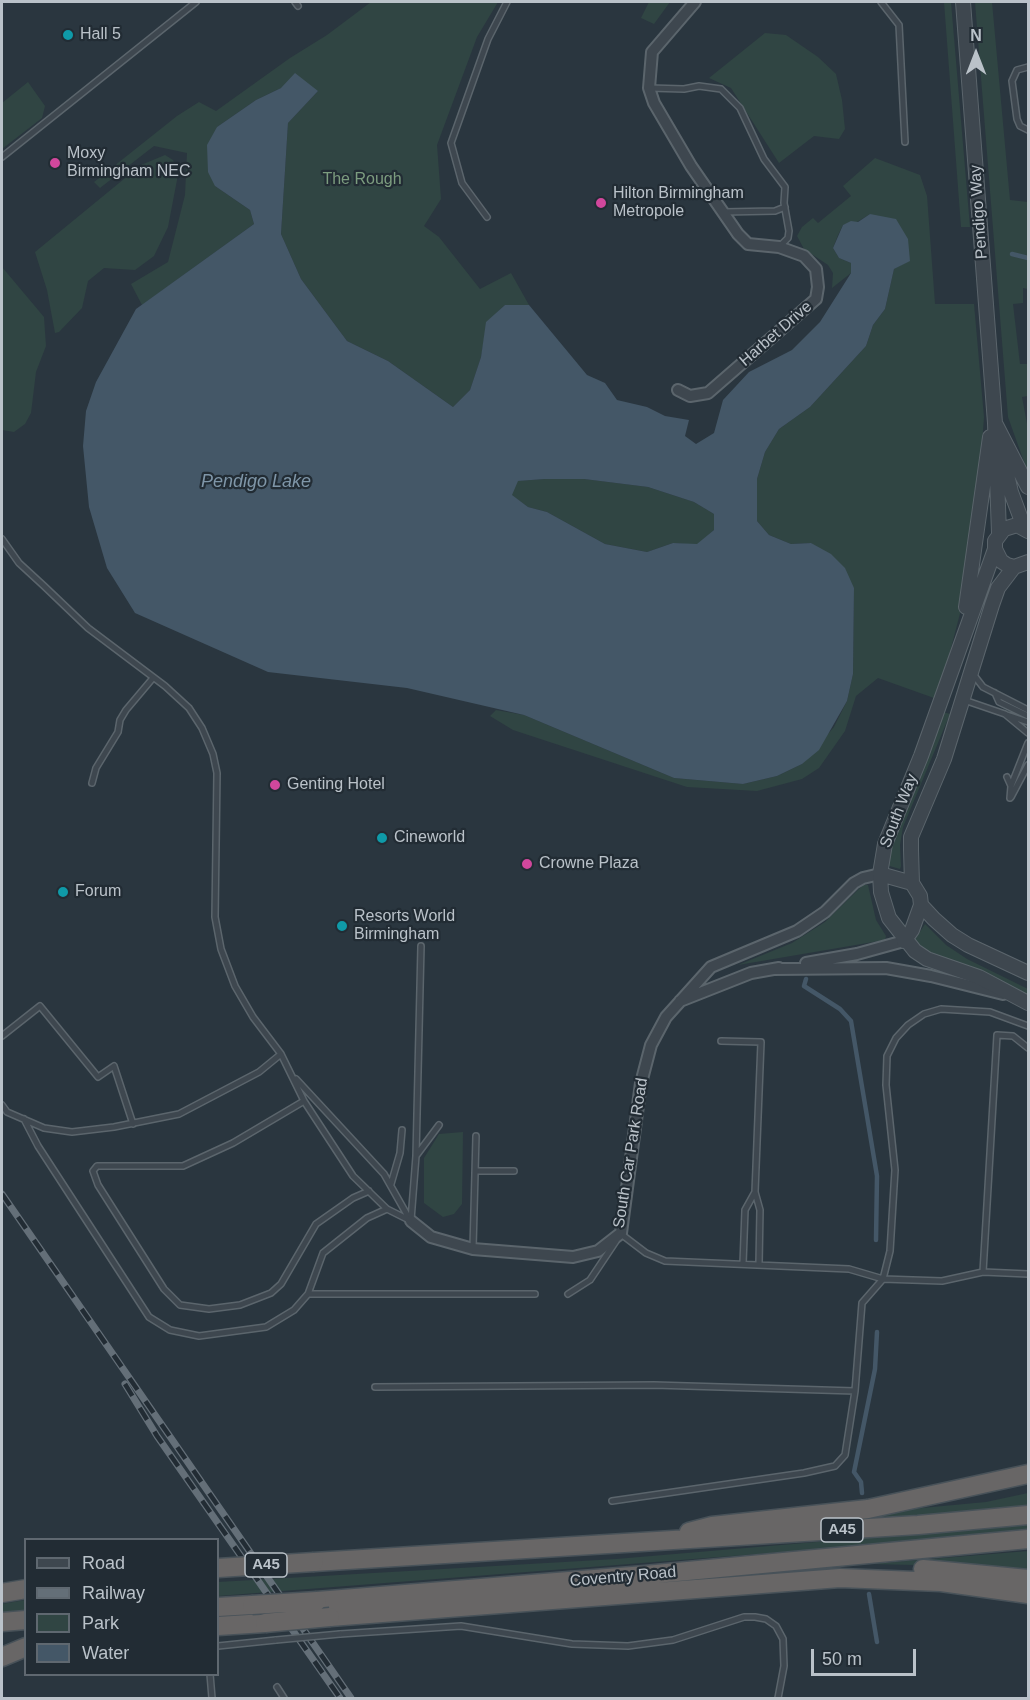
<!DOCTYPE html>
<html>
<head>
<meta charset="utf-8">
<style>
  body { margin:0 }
  #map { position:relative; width:1030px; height:1700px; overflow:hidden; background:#2a363f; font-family:Helvetica,sans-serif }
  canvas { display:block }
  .frame { position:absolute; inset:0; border:3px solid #bac2c9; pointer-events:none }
  .legend { position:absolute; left:24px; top:1538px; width:195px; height:138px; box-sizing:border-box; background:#222c34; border:2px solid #5f6870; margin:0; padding:8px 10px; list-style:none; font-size:18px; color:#bac2c9 }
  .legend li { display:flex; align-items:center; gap:12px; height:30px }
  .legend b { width:30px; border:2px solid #5f6870 }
  .north { position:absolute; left:946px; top:24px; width:60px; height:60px; -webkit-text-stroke:4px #222c34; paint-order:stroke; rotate:0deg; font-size:16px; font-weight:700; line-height:24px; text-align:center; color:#bac2c9 }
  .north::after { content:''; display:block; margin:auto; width:21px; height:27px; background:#bac2c9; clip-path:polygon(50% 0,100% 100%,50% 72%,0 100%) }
  .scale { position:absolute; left:811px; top:1649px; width:105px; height:27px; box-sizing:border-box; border:3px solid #bac2c9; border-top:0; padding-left:8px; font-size:18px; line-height:21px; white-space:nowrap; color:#bac2c9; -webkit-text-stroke:4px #222c34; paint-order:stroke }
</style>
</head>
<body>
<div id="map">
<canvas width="1030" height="1700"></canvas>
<div class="frame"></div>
<ul class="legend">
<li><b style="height:8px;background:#3e474f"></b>Road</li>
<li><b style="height:8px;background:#646f78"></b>Railway</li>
<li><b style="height:16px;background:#304543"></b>Park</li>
<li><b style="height:16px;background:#445767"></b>Water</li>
</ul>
<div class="north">N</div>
<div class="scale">50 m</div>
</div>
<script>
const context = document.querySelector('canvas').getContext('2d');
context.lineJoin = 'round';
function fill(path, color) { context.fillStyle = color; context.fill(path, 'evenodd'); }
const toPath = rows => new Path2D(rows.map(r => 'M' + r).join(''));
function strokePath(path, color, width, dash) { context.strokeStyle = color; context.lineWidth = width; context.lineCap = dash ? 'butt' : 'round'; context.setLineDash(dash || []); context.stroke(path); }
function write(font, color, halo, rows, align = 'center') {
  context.font = font + ' Helvetica,sans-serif'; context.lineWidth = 4.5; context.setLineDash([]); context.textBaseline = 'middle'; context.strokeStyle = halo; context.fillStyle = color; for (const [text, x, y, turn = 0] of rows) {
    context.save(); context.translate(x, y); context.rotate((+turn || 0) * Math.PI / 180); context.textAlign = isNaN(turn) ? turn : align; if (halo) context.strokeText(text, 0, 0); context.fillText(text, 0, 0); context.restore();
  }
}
fill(toPath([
  [371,2,498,2,477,37,437,145,441,199,424,226,439,237,480,289,511,273,529,305,505,305,487,322,481,357,470,390,453,407,388,361,347,341,301,279,281,234,288,123,318,91,281,88,256,100,217,127,215,186,250,210,254,224,142,305,131,284,168,262,185,195,187,153,154,146,100,188,94,182,177,116,199,102,216,111,290,58,327,35],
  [649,2,670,2,654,24,641,18],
  [944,2,951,2,970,227,961,227],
  [975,2,992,2,1010,200,1028,202,1028,289,1023,288,1023,303,1013,304,1020,364,1028,364,1028,396,1022,397,1028,429,1028,473,1008,417],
  [765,33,786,35,818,57,836,74,842,100,845,129,839,139,814,136,779,163,731,88,709,78],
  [28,82,45,106,42,118,2,149,2,103],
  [165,155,173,160,177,169,177,180,168,227,154,256,135,270,104,268,88,281,82,308,59,332,55,333,47,290,35,252,141,165],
  [875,158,920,175,927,196,935,304,974,304,984,417,978,498,964,598,943,679,934,698,878,678,856,696,845,731,819,768,802,779,757,791,687,787,513,730,490,716,496,710,524,715,674,778,743,784,777,776,802,764,834,727,847,701,853,674,854,588,811,543,791,544,769,535,757,521,757,479,765,452,779,429,810,407,866,346,873,325,885,309,894,269,910,260,870,214,857,222,843,225,838,235,833,248,839,258,851,263,851,273,832,288,833,273,828,265,804,249,797,236,802,227,813,218,818,223,851,196,843,186],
  [2,267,44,317,46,346,36,372,31,413,25,424,14,432,2,430],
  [545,479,584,479,648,487,694,502,714,514,714,530,697,545,673,543,647,552,605,544,547,512,528,507,511,495,517,481],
  [943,712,950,714,903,827,900,845,901,866,900,869,886,865,892,833],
  [863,885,868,885,876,920,886,936,885,940,738,965,792,943,825,922],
  [925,924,946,945,967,959,1028,989,1028,996,927,951,914,941],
  [463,1132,462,1204,454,1214,443,1217,424,1203,424,1158,439,1134],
  [1028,1493,1028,1508,856,1523,855,1519,911,1509,986,1502],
  [1028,1524,1028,1533,218,1596,218,1582,616,1559],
  [1028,1551,1028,1575,959,1566,870,1564],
  [25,1600,25,1614,2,1616,2,1604]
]), '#304543');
fill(toPath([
  [295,73,318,91,288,123,281,234,301,279,347,341,388,361,453,407,470,390,481,357,486,322,505,305,529,305,587,375,605,383,617,400,647,407,665,416,689,420,685,436,696,444,714,433,723,400,749,372,792,350,820,322,851,273,851,263,839,258,833,248,843,225,851,221,858,222,870,214,896,219,908,239,910,261,894,269,885,309,873,325,866,346,810,407,779,429,765,452,757,479,757,521,769,535,791,544,811,543,831,554,845,568,854,588,853,674,847,701,819,750,802,764,777,776,743,784,674,778,524,715,407,688,268,672,135,613,107,568,89,507,83,446,86,411,96,382,136,309,254,224,250,210,215,186,208,172,207,145,217,127,256,100,281,88],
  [545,479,584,479,648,487,694,502,714,514,714,530,697,544,673,543,647,552,605,544,547,512,528,507,512,495,518,481]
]), '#445767');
strokePath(toPath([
  [1012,254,1028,258],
  [806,979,804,986,840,1009,851,1021,877,1176,876,1240],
  [862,1493,861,1482,854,1472,875,1369,877,1332],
  [869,1594,877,1642]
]), '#445767', 4.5);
const service = toPath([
  [295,2,298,6],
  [881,2,899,25,905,142],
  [1028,67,1017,70,1012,81,1017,119,1020,126,1028,130],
  [649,88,684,89,699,86,721,89,740,108,764,159,785,187,784,203,789,231,788,238,779,247],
  [2,157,196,2],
  [724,212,775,211,785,207],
  [487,217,462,183,451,143,488,39,507,2],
  [2,539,19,563,44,586,88,628,165,686,189,708,202,728,213,754,217,773,215,917,221,949,235,986,253,1017,281,1054,304,1101,353,1176,387,1209,411,1221],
  [973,674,983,687,1028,710],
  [995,693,999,702,1028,716],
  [964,700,1005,714,1028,733],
  [1007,715,1028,722],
  [1007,777,1011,786],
  [92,783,96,768,118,732,120,720,126,710,153,678],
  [1011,797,1028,765],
  [1010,798,1011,786,1028,743],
  [2,1036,40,1006,98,1077,114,1066,133,1124],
  [721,1041,761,1042,755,1192,760,1210,759,1264],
  [296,1079,384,1174,410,1220],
  [304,1101,233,1143,183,1166,97,1166,93,1171,98,1185,164,1289,180,1305,209,1309,240,1305,271,1293,281,1284,316,1224,353,1198,369,1191],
  [2,1105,7,1112,44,1128,72,1132,114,1127,179,1114,259,1072,281,1054],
  [24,1119,38,1146,149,1317,170,1330,199,1336,266,1327,294,1310,308,1294,323,1253,367,1218,387,1209],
  [416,1156,421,946],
  [477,1171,514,1171],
  [391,1184,400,1153,402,1130],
  [411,1220,416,1156,439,1125],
  [621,1234,646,1253,665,1261,849,1269,883,1279,942,1281,983,1272,1028,1274],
  [473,1248,476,1136],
  [743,1264,745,1210,755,1192],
  [983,1272,997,1035,1013,1036,1028,1048],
  [308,1294,535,1294],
  [568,1294,590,1280,616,1241],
  [375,1387,654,1385,855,1391],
  [612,1501,804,1473,835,1466,845,1455,855,1391,862,1303,883,1279,890,1251,895,1170,886,1085,887,1056,896,1038,908,1025,924,1014,941,1009,990,1012,1028,1026],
  [340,1634,461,1626,572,1644,628,1646,673,1640,744,1617,755,1617,766,1619,776,1626,783,1639,784,1666,778,1698],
  [218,1646,276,1640],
  [210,1674,212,1698],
  [277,1687,284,1698]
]);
const minor = toPath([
  [678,390,690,396,708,393,816,299,818,287,816,269,804,256,779,247,748,244,738,234,691,166,654,103,649,88,652,52,695,2],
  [806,963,857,954,904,941],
  [773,969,886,968,931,976,1003,994],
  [680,1001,751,973,779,968],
  [411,1221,431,1237,473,1249,573,1257,598,1251,621,1233,641,1083,651,1045,666,1017,711,967,797,931,825,912,854,883,863,878,880,874]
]);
const tertiary = toPath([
  [963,2,995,423,999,533],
  [996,425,1028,487],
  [1003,457,1011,492,1024,527],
  [1028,531,1017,525,1004,529,995,541,995,549,1001,561,1007,565,1014,567,1028,562],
  [995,549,921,756,885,844,880,874,881,892,889,918,915,951,927,959,979,977,1028,1003],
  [1014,567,998,588,992,605,944,759,911,837,911,850,912,883,920,896,921,905,934,919,952,935,968,945,1028,973],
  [966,607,990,437],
  [880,874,912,883],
  [904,941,912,930,921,905]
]);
const trunk = toPath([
  [689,1532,712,1526,868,1509,1028,1474],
  [314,1562,918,1525,1028,1515],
  [923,1569,1028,1579],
  [2,1593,26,1589],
  [317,1601,645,1575,1028,1539],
  [218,1607,252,1605],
  [330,1617,840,1578,941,1582,1028,1594],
  [2,1622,26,1620],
  [218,1626,265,1623],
  [2,1657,26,1647]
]);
strokePath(service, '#5b656c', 8);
strokePath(minor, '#5b656c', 14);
strokePath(tertiary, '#5b656c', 16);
strokePath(trunk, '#485259', 21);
strokePath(service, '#3e474f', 5);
strokePath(minor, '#3e474f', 10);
strokePath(tertiary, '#3e474f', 14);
strokePath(trunk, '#686666', 18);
const rail = toPath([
  [2,1194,351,1698],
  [125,1384,157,1436,340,1698]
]);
strokePath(rail, '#646f78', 7);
strokePath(rail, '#222c34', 4.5, [14]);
const serviceBridge = toPath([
  [276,1640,340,1634]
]);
const trunkBridge = toPath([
  [218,1568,314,1562],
  [252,1605,317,1601],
  [265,1623,330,1617]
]);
strokePath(serviceBridge, '#5b656c', 8, []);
strokePath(trunkBridge, '#485259', 21, []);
strokePath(serviceBridge, '#3e474f', 5);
strokePath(trunkBridge, '#686666', 18);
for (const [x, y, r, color] of [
  [68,35,6,"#0f9aa8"],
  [55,163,6,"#d1479c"],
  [601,203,6,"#d1479c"],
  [275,785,6,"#d1479c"],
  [382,838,6,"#0f9aa8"],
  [527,864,6,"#d1479c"],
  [63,892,6,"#0f9aa8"],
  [342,926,6,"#0f9aa8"]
]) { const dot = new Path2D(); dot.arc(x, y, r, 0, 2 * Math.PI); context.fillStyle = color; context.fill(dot); strokePath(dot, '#222c34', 2); }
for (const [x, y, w] of [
  [842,1530,42],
  [266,1565,42]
]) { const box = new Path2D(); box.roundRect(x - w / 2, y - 12, w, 24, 4.5); context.fillStyle = '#222c34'; context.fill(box); strokePath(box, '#bac2c9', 1.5); }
write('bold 15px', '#bac2c9', null, [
  ["A45",842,1530],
  ["A45",266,1565]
]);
write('16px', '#bac2c9', '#222c34', [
  ["Hall 5",80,35],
  ["Moxy",67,154],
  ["Birmingham NEC",67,172],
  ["Hilton Birmingham",613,194],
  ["Metropole",613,212],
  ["Genting Hotel",287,785],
  ["Cineworld",394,838],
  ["Crowne Plaza",539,864],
  ["Forum",75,892],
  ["Resorts World",354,917],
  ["Birmingham",354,935]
], 'left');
write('16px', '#7c9c7f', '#222c34', [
  ["The Rough",362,180]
]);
write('16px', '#bac2c9', '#222c34', [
  ["Pendigo Way",979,212,-94],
  ["Harbet Drive",776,334,-41],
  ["South Way",899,811,-69],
  ["South Car Park Road",631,1153,-81],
  ["Coventry Road",623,1577,-5]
]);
write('italic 18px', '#7f96a8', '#222c34', [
  ["Pendigo Lake",256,482]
]);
</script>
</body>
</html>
